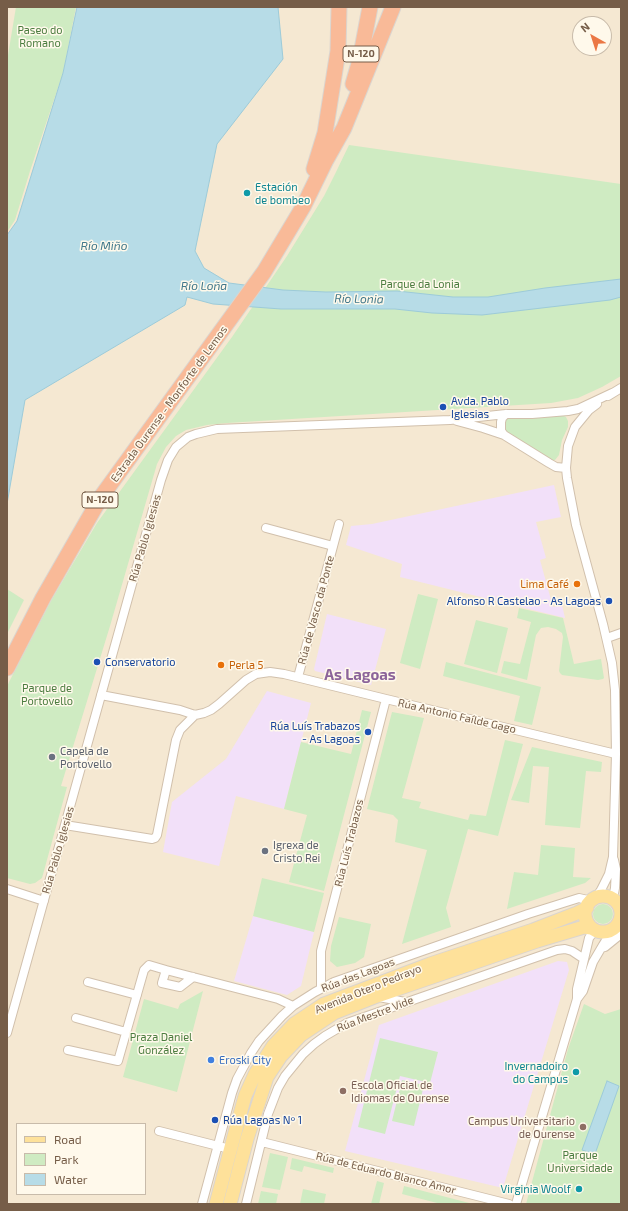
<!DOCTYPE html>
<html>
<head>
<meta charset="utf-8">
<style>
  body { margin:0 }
  #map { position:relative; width:628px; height:1211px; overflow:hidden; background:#fdf5e4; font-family:"Exo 2",sans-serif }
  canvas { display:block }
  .frame { position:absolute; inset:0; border:8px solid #765d48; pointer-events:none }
  .legend { position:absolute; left:16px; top:1123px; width:130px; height:72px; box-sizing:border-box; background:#fff9eb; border:1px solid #c8bbaa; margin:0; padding:5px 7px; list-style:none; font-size:12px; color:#765d48 }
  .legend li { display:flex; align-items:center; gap:8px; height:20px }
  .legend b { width:20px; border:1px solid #c8bbaa }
  .north { position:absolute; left:572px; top:16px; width:40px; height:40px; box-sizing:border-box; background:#fff9eb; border:1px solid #c8bbaa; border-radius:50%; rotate:321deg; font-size:11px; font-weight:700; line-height:16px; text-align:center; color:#765d48 }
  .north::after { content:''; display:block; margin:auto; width:14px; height:18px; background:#eb7845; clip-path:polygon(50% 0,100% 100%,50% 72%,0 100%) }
</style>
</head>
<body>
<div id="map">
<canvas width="628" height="1211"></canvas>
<div class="frame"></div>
<ul class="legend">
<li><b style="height:5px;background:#fee19a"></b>Road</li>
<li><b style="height:11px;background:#cfebc2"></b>Park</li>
<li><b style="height:11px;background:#b7dce7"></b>Water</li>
</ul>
<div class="north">N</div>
</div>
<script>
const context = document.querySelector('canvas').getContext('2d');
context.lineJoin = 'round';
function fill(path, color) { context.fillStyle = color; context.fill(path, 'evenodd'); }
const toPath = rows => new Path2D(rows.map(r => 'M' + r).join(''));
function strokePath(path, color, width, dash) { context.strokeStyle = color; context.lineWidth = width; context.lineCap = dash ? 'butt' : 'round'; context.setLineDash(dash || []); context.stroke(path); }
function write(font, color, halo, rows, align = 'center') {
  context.font = font + ' "Exo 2",sans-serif'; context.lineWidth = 3; context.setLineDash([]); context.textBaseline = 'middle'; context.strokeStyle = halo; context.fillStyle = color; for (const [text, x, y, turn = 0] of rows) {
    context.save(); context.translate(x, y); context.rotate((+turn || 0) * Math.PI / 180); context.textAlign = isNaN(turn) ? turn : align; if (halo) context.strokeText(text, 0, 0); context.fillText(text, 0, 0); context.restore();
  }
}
fill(toPath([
  [7,7,621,7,621,1204,7,1204],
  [580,24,604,24,604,48,580,48],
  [17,1124,145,1124,145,1194,17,1194]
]), '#f5e8d2');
fill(toPath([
  [554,485,561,517,536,522,546,558,540,560,553,607,562,605,565,618,400,577,402,564,346,545,351,526,372,524],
  [327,614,386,629,371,685,315,671,314,669],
  [267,691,311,703,284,809,236,796,219,866,163,852,172,802,226,759],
  [253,916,314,932,301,986,287,995,234,981],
  [558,961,567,962,569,970,503,1188,345,1151,379,1025]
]), '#f2e0f9');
fill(toPath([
  [16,7,76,7,63,73,30,171,15,220,7,232,7,61],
  [349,145,621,184,621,376,602,387,578,398,551,403,227,423,207,425,186,430,176,436,166,447,157,464,110,626,61,786,67,787,42,878,35,883,30,884,7,878,7,687,9,682,52,599,97,523,232,337,287,256,324,196,336,172],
  [562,415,566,417,568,421,568,427,562,440,559,455,555,460,551,460,538,453,523,442,507,433,504,429,506,419,514,417],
  [7,589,24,600,7,634],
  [418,594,438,599,420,669,400,663],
  [519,608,563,618,574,664,601,659,604,678,603,679,598,680,562,675,560,673,559,671,563,637,562,633,556,629,548,627,541,628,536,635,527,680,501,673,504,661,520,664,531,622,517,618],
  [476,620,508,628,497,673,464,664],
  [446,662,541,687,532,725,514,721,520,696,443,676],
  [362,710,371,712,324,891,289,882,307,815,284,809,301,742,351,754],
  [392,712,424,718,402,798,421,802,419,808,468,820,470,814,486,816,505,740,523,744,498,836,468,829,446,908,451,927,402,944,427,850,395,842,398,820,393,815,367,809],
  [532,747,602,762,601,772,586,771,580,828,545,825,549,767,533,766,529,803,511,800],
  [541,845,575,848,573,877,591,878,585,883,507,909,514,872,538,875],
  [262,878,324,893,314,932,253,916],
  '593 914a10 10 0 1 1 20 0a10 10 0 1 1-20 0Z',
  [339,917,371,924,364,957,355,963,337,967,330,961,331,946],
  [203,991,177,1092,123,1077,144,999,178,1009,180,1004],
  [584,1004,605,1014,621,1009,621,1204,526,1204,568,1049],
  [380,1038,438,1052,430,1083,400,1076,385,1134,358,1127],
  [402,1080,424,1085,414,1126,392,1121],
  [270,1153,288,1157,280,1190,262,1187],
  [292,1158,334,1168,333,1173,304,1166,302,1172,290,1169],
  [377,1181,384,1183,379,1204,371,1204],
  [404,1186,473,1204,441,1204,402,1194],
  [303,1189,326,1194,324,1204,300,1204],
  [261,1191,278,1194,276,1204,258,1204]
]), '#cfebc2');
const water = toPath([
  [77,7,278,7,283,59,217,144,195,251,204,268,229,283,283,290,326,292,397,291,453,297,488,297,545,288,621,279,621,297,610,300,482,315,432,313,395,309,281,309,213,304,187,297,185,305,25,400,7,504,7,235,17,221,63,73,77,7],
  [607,1081,619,1086,595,1154,582,1150,607,1081]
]);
fill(water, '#b7dce7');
strokePath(water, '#9dcbd9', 1);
const street = toPath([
  [608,396,621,388],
  [457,421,483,428,504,435,549,463,556,467,566,468],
  [504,435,501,431,501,422,502,418,506,414],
  [266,528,333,546],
  [607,638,621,633],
  [298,677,339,524],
  [101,695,180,710,195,715,204,713,211,710,219,704,246,680,256,674,270,672,284,674,386,699,616,754],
  [65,825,146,838,152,839,155,838,157,835,176,740,180,730,195,715],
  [7,889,44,901],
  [595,899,601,890,609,874,613,857,616,754,615,690,612,663,603,624,576,525,567,478,566,468,568,446,575,427,589,410,597,404],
  [613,899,615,888,616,869,614,860],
  [605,947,621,934],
  [193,977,180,987,162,983,166,970,278,999,293,1006],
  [88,982,137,995],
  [321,988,321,951,386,699],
  [379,997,405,1002],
  [577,999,583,991,593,962,603,945,613,929,621,932],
  [76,1018,126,1032],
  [7,1033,161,480,168,460,176,447,188,437,196,434,217,429,450,420,506,414,532,414,568,411,578,409,612,393],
  [68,1050,118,1061,144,970,149,965,166,970],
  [159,1131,230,1149],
  [262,1142,509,1204],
  [202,1204,232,1093,237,1079,251,1053,259,1041,282,1016,293,1006,315,992,334,982,528,914,579,898,592,901],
  [246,1204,268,1114,278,1088,285,1076,303,1054,314,1044,325,1036,347,1023,557,950,565,949,572,951,584,959],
  [516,1204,577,999,577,989,589,938,595,930]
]);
const primary = toPath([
  '585 914a18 18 0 1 1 36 0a18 18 0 1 1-36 0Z',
  [216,1204,234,1136,245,1096,255,1074,273,1046,294,1024,324,1004,430,964,533,930,577,913,587,908],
  [230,1204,247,1139,267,1077,281,1056,301,1035,334,1013,377,996,537,941,584,927,591,928]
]);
const highway = toPath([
  [353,84,360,60,370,7],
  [314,169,325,133,338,51,339,7],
  [7,668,43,598,101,497,264,272,303,207,326,160,344,128,393,7]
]);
strokePath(street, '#d1c0ac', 10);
strokePath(primary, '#dbd5cf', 15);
strokePath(highway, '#dbd5cf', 17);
strokePath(street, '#fff', 8);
strokePath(primary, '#fee19a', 13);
strokePath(highway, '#f9ba98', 15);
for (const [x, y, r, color] of [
  [247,193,4,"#0f9aa8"],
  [443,407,4,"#1a4fb4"],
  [577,584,4,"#e8710a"],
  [609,601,4,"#1a4fb4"],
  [97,662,4,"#1a4fb4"],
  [221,665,4,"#e8710a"],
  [368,732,4,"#1a4fb4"],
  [52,757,4,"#6b7280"],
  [265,851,4,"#6b7280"],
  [211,1060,4,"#3f7fe0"],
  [576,1072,4,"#0f9aa8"],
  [343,1091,4,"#8d6e63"],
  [215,1120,4,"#1a4fb4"],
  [583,1127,4,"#8d6e63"],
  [579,1189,4,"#0f9aa8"]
]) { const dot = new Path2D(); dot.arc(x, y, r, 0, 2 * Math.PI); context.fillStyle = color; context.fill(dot); strokePath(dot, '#fff9eb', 1.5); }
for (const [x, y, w] of [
  [361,54,36],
  [100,500,36]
]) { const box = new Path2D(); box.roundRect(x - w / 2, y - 8, w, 16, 3); context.fillStyle = '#fff9eb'; context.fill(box); strokePath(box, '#765d48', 1); }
write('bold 10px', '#765d48', null, [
  ["N-120",361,54],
  ["N-120",100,500]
]);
write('11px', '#4c7d40', '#fff9eb', [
  ["Paseo do",40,30],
  ["Romano",40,43],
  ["Parque da Lonia",420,284],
  ["Parque de",47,688],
  ["Portovello",47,701],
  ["Praza Daniel",161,1037],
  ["González",161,1050],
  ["Parque",580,1155],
  ["Universidade",580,1168]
]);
write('11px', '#0d838f', '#fff9eb', [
  ["Estación",255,187,"left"],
  ["de bombeo",255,200,"left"],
  ["Invernadoiro",568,1066],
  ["do Campus",568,1079],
  ["Virginia Woolf",571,1189]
], 'right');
write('11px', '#164399', '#fff9eb', [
  ["Avda. Pablo",451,401],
  ["Iglesias",451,414],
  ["Alfonso R Castelao - As Lagoas",601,601,"right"],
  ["Conservatorio",105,662],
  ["Rúa Luís Trabazos",360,726,"right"],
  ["- As Lagoas",360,739,"right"],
  ["Rúa Lagoas Nº 1",223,1120]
], 'left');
write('11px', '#765d48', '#fff9eb', [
  ["Estrada Ourense - Monforte de Lemos",169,404,-54],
  ["Rúa Pablo Iglesias",145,538,-74],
  ["Rúa de Vasco da Ponte",316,610,-75],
  ["Rúa Antonio Faílde Gago",457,716,13],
  ["Rúa Luís Trabazos",349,843,-76],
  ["Rúa Pablo Iglesias",58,850,-74],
  ["Rúa das Lagoas",358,975,-21],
  ["Avenida Otero Pedrayo",368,989,-22],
  ["Rúa Mestre Vide",375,1014,-21],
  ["Rúa de Eduardo Blanco Amor",386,1173,14]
]);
write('11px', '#c56008', '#fff9eb', [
  ["Lima Café",569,584],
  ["Perla 5",229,665,"left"]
], 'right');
write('11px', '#5b616d', '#fff9eb', [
  ["Capela de",60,751],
  ["Portovello",60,764],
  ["Igrexa de",273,845],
  ["Cristo Rei",273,858]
], 'left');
write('11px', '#366cbe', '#fff9eb', [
  ["Eroski City",219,1060]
], 'left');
write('11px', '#785e54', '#fff9eb', [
  ["Escola Oficial de",351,1085],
  ["Idiomas de Ourense",351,1098],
  ["Campus Universitario",575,1121,"right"],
  ["de Ourense",575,1134,"right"]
], 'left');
write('italic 12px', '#41788b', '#fff9eb', [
  ["Río Miño",104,246],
  ["Río Loña",204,286],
  ["Río Lonia",359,299,1]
]);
write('bold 15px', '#8c649a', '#fff9eb', [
  ["As Lagoas",360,675]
]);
</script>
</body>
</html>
